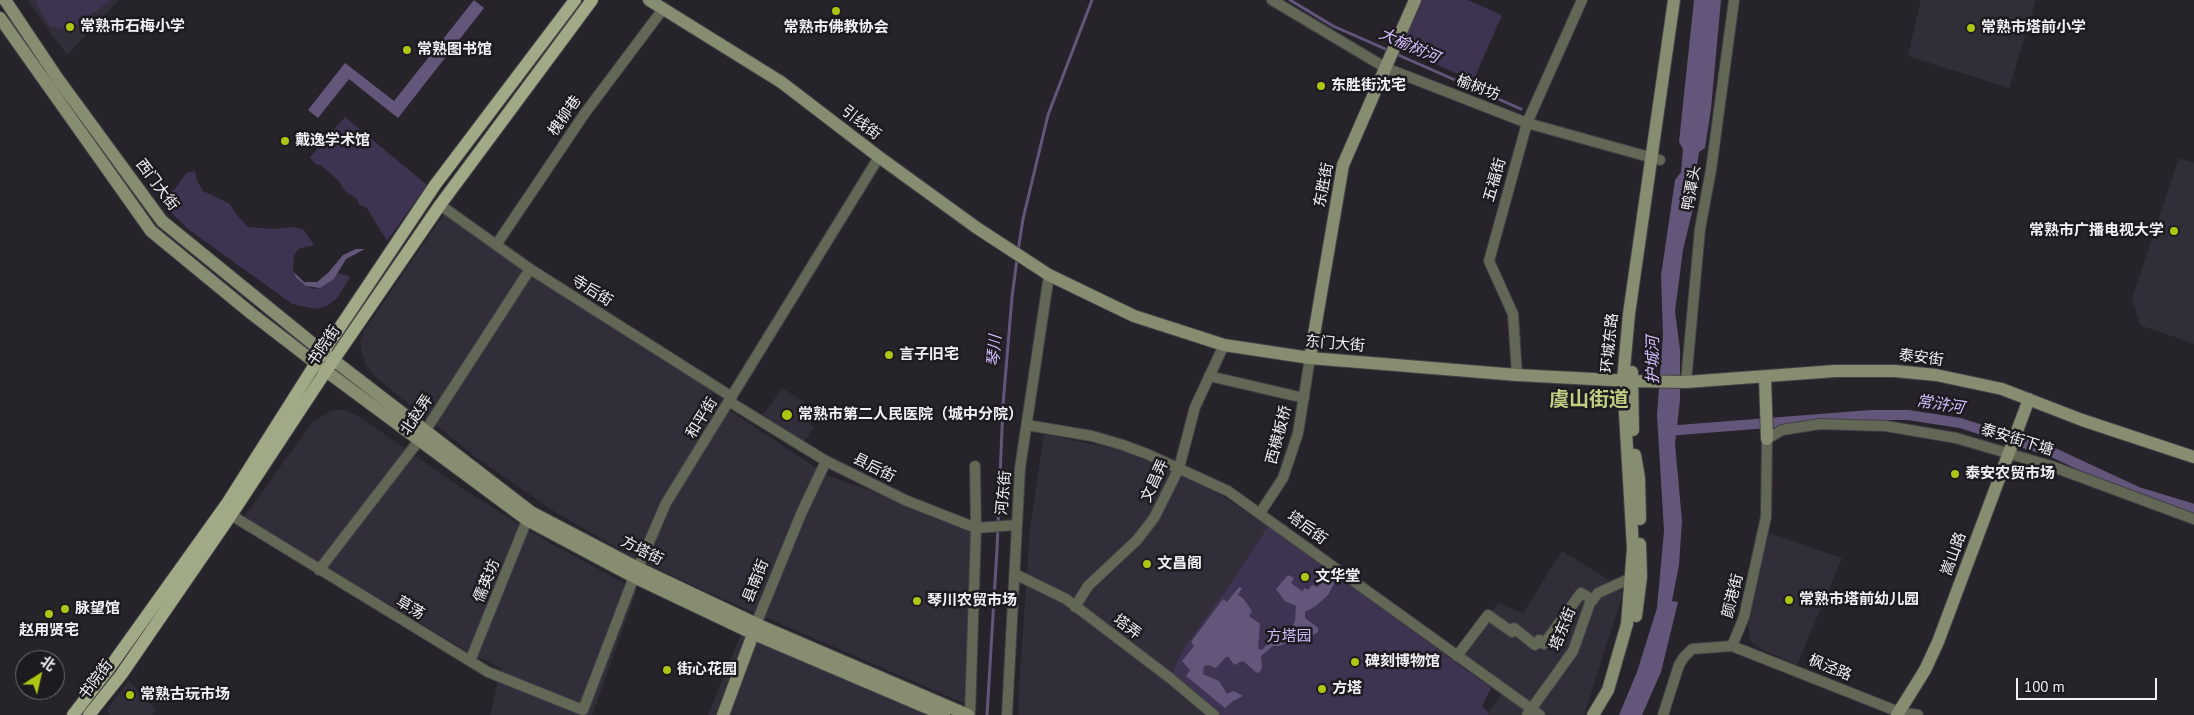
<!DOCTYPE html>
<html>
<head>
<meta charset="utf-8">
<style>
  body { margin:0 }
  #map { position:relative; width:2194px; height:715px; overflow:hidden; background:#26242a; font-family:"PT Sans","Noto Sans SC",sans-serif }
  canvas { display:block }
  .north { position:absolute; left:15px; top:650px; width:50px; height:50px; box-sizing:border-box; background:#1d1b20; border:1px solid #727075; border-radius:50%; rotate:35deg; font-size:14px; font-weight:700; line-height:20px; text-align:center; color:#f1f0f4 }
  .north::after { content:''; display:block; margin:auto; width:18px; height:22px; background:#acc613; clip-path:polygon(50% 0,100% 100%,50% 72%,0 100%) }
  .scale { position:absolute; left:2016px; top:678px; width:141px; height:22px; box-sizing:border-box; border:2px solid #f1f0f4; border-top:0; padding-left:6px; font-size:15px; line-height:18px; white-space:nowrap; color:#f1f0f4; -webkit-text-stroke:4px #1d1b20; paint-order:stroke }
</style>
</head>
<body>
<div id="map">
<canvas width="2194" height="715"></canvas>
<div class="north">北</div>
<div class="scale">100 m</div>
</div>
<script>
const context = document.querySelector('canvas').getContext('2d');
context.lineJoin = 'round';
function fill(path, color) { context.fillStyle = color; context.fill(path, 'evenodd'); }
const toPath = rows => new Path2D(rows.map(r => 'M' + r).join(''));
function strokePath(path, color, width, dash) { context.strokeStyle = color; context.lineWidth = width; context.lineCap = dash ? 'butt' : 'round'; context.setLineDash(dash || []); context.stroke(path); }
function write(font, color, halo, rows, align = 'center') {
  context.font = font + ' "PT Sans","Noto Sans SC",sans-serif'; context.lineWidth = 5; context.setLineDash([]); context.textBaseline = 'middle'; context.strokeStyle = halo; context.fillStyle = color; for (const [text, x, y, turn = 0] of rows) {
    context.save(); context.translate(x, y); context.rotate((+turn || 0) * Math.PI / 180); context.textAlign = isNaN(turn) ? turn : align; if (halo) context.strokeText(text, 0, 0); context.fillText(text, 0, 0); context.restore();
  }
}
fill(toPath([
  [27,0,119,0,67,55],
  [1921,0,2036,0,2009,88,1908,56],
  [2179,158,2194,163,2194,344,2140,325,2132,299],
  [449,207,711,390,714,400,827,475,907,504,972,533,969,551,966,704,732,603,642,562,552,510,477,458,374,376,366,365,362,353,360,342,364,331],
  [782,388,813,408,809,414,814,417,810,424,814,427,803,443,763,415],
  [332,410,345,410,358,416,466,491,548,542,637,590,592,715,490,715,501,668,475,656,244,517,312,423],
  [1044,434,1125,451,1216,492,1268,526,1228,587,1215,715,1019,715,1018,702,1030,529],
  [1769,533,1842,558,1797,665,1763,650,1751,642,1747,619],
  [1562,551,1607,579,1623,593,1584,715,1488,715,1488,712,1508,686,1462,656,1498,603,1523,613],
  [741,634,941,715,708,715],
  [129,681,156,710,152,715,111,715,106,710]
]), '#322e39');
fill(toPath([
  [36,0,111,0,74,27,65,30,50,26,37,5],
  [1422,0,1468,0,1502,15,1473,81,1401,48],
  [345,117,427,185,387,241,367,208,359,204,357,199,345,191,338,180,322,166,314,163,310,157],
  [195,171,197,181,203,191,230,204,237,215,248,227,275,229,293,227,304,230,314,245,298,249,294,255,293,268,296,278,306,286,313,289,320,288,334,279,338,273,349,276,350,277,337,298,327,306,317,309,292,304,188,229,159,201,175,189,186,173],
  [1268,526,1491,688,1482,706,1488,712,1488,715,1215,715,1170,678,1184,648,1228,587]
]), '#3e3351');
fill(toPath([
  [474,0,484,8,398,118,349,79,318,118,308,110,345,63,394,101],
  [1694,0,1721,0,1711,109,1705,148,1699,152,1695,178,1699,183,1683,250,1675,311,1680,350,1680,400,1675,444,1682,521,1679,565,1672,601,1678,602,1661,672,1642,715,1619,715,1637,672,1657,608,1664,531,1657,415,1663,335,1661,276,1675,180,1681,172,1683,149,1679,142],
  [356,249,365,249,346,259,334,279,320,288,306,286,296,278,294,272,304,282,317,282,328,273,343,255],
  [1288,575,1294,578,1291,583,1302,591,1305,588,1308,590,1312,585,1317,587,1329,577,1335,582,1328,595,1316,606,1305,612,1305,618,1318,628,1318,632,1307,638,1292,640,1280,646,1273,646,1261,656,1262,667,1260,672,1257,673,1243,661,1234,665,1229,657,1226,657,1216,668,1208,665,1204,666,1203,674,1219,681,1227,694,1234,691,1243,696,1233,701,1225,708,1186,676,1190,670,1182,661,1194,646,1191,642,1223,599,1227,602,1239,587,1242,588,1238,595,1243,598,1252,611,1249,616,1260,624,1258,649,1262,650,1269,642,1289,633,1295,621,1296,606,1285,601,1276,589]
]), '#64567b');
strokePath(toPath([
  [1290,0,1333,26,1390,51],
  [1396,54,1521,109],
  [1018,251,1023,219,1048,115,1092,0],
  [987,715,997,549,1003,405,1012,297,1017,259]
]), '#64567b', 3);
strokePath(toPath([
  [1666,431,1871,415,1908,415,1960,423,2052,452,2138,492,2194,509]
]), '#64567b', 10);
const street = toPath([
  [1272,0,1386,68,1527,123,1660,160],
  [440,205,530,269,732,397],
  [496,245,585,113,663,9],
  [1517,375,1513,314,1489,261,1527,123,1582,0],
  [1209,376,1304,398],
  [1686,382,1700,229,1711,170,1734,0],
  [730,402,826,461,905,500,976,528,1016,525],
  [1027,425,1092,436,1123,445,1147,454,1228,491,1540,715],
  [1260,513,1283,478,1298,433,1310,358],
  [231,515,488,672,583,710,634,577,666,503,879,157],
  [319,570,420,439,530,269],
  [1015,574,1066,599,1170,678,1214,715],
  [1075,607,1088,586,1137,540,1154,518,1179,468,1195,407,1224,345],
  [756,624,801,514,826,461],
  [1732,646,1899,712,1918,715],
  [1457,656,1488,615,1512,632,1514,628,1535,645,1539,640,1544,644,1581,593,1593,600],
  [470,661,529,515],
  [970,715,976,528,975,466],
  [1007,715,1020,468,1049,275],
  [1527,715,1573,651,1590,603,1598,593,1631,578,1636,578],
  [1663,715,1679,665,1684,657,1692,649,1732,646,1744,617,1766,517,1767,439,1782,430,1820,424,1886,426,1956,438,2051,466,2194,519]
]);
const secondary = toPath([
  [5,0,58,79,162,221,323,352,531,512,638,568,763,627,968,715],
  [649,0,781,82,879,157,977,228,1049,275,1134,316,1224,345,1310,358,1517,375,1631,381,1686,382,1835,371,1895,371,1936,375,2002,389,2082,420,2194,457],
  [0,18,151,231,252,314,326,371,527,520,634,577,754,634,944,715],
  [1310,358,1343,165,1415,0],
  [1632,372,1633,430],
  [1765,377,1767,439],
  [1635,455,1639,478,1640,519],
  [1636,616,1641,577,1640,544],
  [723,715,756,626],
  [1593,715,1608,690,1627,624,1633,548,1623,380,1629,314,1674,0],
  [1897,715,1925,670,1938,642,2029,399]
]);
const primary = toPath([
  [73,715,110,667,228,502,316,363,435,185,575,0],
  [89,715,121,675,231,515,326,371,440,205,592,0]
]);
strokePath(street, '#424146', 12);
strokePath(secondary, '#424146', 14);
strokePath(primary, '#424146', 14);
strokePath(street, '#636856', 10);
strokePath(secondary, '#868d71', 12);
strokePath(primary, '#a1aa86', 12);
for (const [x, y, r, color] of [
  [836,11,5,"#acc613"],
  [70,27,5,"#acc613"],
  [1971,28,5,"#acc613"],
  [407,50,5,"#acc613"],
  [1321,86,5,"#acc613"],
  [285,141,5,"#acc613"],
  [2174,231,5,"#acc613"],
  [889,355,5,"#acc613"],
  [787,415,6,"#acc613"],
  [1955,474,5,"#acc613"],
  [1147,564,5,"#acc613"],
  [1305,577,5,"#acc613"],
  [1789,600,5,"#acc613"],
  [917,601,5,"#acc613"],
  [65,609,5,"#acc613"],
  [49,614,5,"#acc613"],
  [1355,662,5,"#acc613"],
  [667,670,5,"#acc613"],
  [1322,689,5,"#acc613"],
  [130,695,5,"#acc613"]
]) { const dot = new Path2D(); dot.arc(x, y, r, 0, 2 * Math.PI); context.fillStyle = color; context.fill(dot); strokePath(dot, '#1d1b20', 2); }
write('bold 15px', '#f1f0f4', '#1d1b20', [
  ["常熟市石梅小学",80,27],
  ["常熟市佛教协会",836,28,"center"],
  ["常熟市塔前小学",1981,28],
  ["常熟图书馆",417,50],
  ["东胜街沈宅",1331,86],
  ["戴逸学术馆",295,141],
  ["常熟市广播电视大学",2164,231,"right"],
  ["言子旧宅",899,355],
  ["常熟市第二人民医院（城中分院）",798,415],
  ["泰安农贸市场",1965,474],
  ["文昌阁",1157,564],
  ["文华堂",1315,577],
  ["常熟市塔前幼儿园",1799,600],
  ["琴川农贸市场",927,601],
  ["脉望馆",75,609],
  ["赵用贤宅",49,631,"center"],
  ["碑刻博物馆",1365,662],
  ["街心花园",677,670],
  ["方塔",1332,689],
  ["常熟古玩市场",140,695]
], 'left');
write('15px', '#f1f0f4', '#1d1b20', [
  ["榆树坊",1478,88,21],
  ["槐柳巷",565,116,-55],
  ["引线街",861,123,38],
  ["五福街",1495,180,-74],
  ["西门大街",157,185,53],
  ["东胜街",1324,185,-79],
  ["鸭潭头",1692,188,-80],
  ["寺后街",592,291,32],
  ["环城东路",1610,343,-84],
  ["东门大街",1335,344,5],
  ["书院街",324,346,-56],
  ["泰安街",1921,358,7],
  ["北赵弄",417,415,-56],
  ["和平街",702,418,-58],
  ["西横板桥",1279,435,-75],
  ["泰安街下塘",2017,440,17],
  ["县后街",874,468,27],
  ["文昌弄",1155,481,-65],
  ["河东街",1004,493,-85],
  ["塔后街",1307,528,36],
  ["方塔街",642,551,27],
  ["嵩山路",1954,554,-70],
  ["儒英坊",487,581,-68],
  ["县南街",756,581,-68],
  ["颜港街",1733,596,-76],
  ["草荡",410,608,31],
  ["塔弄",1127,627,37],
  ["塔东街",1563,629,-68],
  ["枫泾路",1830,668,22],
  ["书院街",96,680,-53]
]);
write('15px', '#d4bcfb', '#1d1b20', [
  ["方塔园",1289,637]
]);
write('italic 16px', '#d5bdfd', '#1d1b20', [
  ["大榆树河",1409,46,24],
  ["琴川",995,351,-86],
  ["护城河",1653,360,-90],
  ["常浒河",1940,405,9]
]);
write('bold 20px', '#bfd085', '#1d1b20', [
  ["虞山街道",1589,400]
]);
</script>
</body>
</html>
